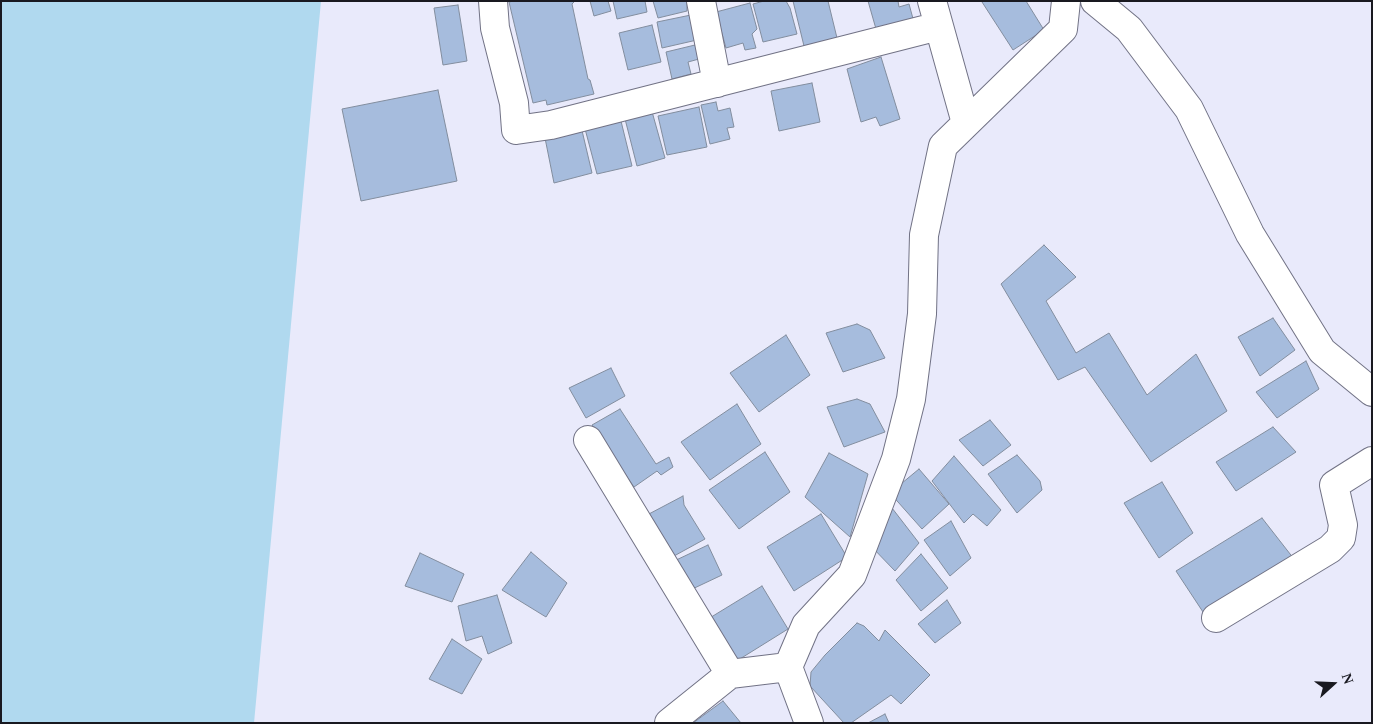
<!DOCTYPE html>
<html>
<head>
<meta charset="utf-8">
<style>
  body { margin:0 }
  #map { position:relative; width:1373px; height:724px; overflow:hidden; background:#e9eafb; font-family:"Times New Roman",serif }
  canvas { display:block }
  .frame { position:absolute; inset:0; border:2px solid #191920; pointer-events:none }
  .north { position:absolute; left:1308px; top:659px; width:50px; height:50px; -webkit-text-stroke:4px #e9eafb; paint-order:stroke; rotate:70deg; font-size:14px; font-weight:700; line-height:20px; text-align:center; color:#191920 }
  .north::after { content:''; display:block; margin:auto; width:18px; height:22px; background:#191920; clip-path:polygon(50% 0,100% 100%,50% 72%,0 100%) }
</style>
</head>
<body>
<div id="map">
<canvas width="1373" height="724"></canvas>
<div class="frame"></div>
<div class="north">N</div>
</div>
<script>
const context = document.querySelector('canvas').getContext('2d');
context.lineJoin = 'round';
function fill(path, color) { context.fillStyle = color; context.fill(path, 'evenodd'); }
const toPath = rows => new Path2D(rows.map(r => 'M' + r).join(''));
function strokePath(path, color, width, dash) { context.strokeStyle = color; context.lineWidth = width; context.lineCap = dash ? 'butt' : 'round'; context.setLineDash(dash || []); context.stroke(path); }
fill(toPath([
  [1,1,321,1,254,723,1,723]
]), '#b0d9ef');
const building = toPath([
  [514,1,575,1,572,4,588,79,590,80,594,94,547,105,546,100,533,103,509,2,514,1],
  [590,1,608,1,611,11,594,16,590,1],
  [613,1,645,1,647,12,617,19,613,1],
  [653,1,690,1,687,2,687,11,658,18,653,1],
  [764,1,786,1,790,8,797,34,763,42,753,4,764,1],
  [793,1,828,1,837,38,804,46,793,1],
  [868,1,898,1,899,7,909,4,915,26,878,36,868,1],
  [984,1,1026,1,1044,30,1013,50,982,2,984,1],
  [750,3,757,29,752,34,756,48,745,50,743,43,726,48,716,12,750,3],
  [458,5,467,61,443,65,434,8,458,5],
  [691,15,697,40,662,48,657,22,691,15],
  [652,25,661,62,628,70,619,33,652,25],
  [695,45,699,59,688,62,691,74,672,79,666,52,695,45],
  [881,57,900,119,880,126,876,117,861,122,847,69,881,57],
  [812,83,820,122,779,131,771,91,812,83],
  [438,90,457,181,361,201,342,109,438,90],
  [716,102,718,111,730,108,734,127,727,128,730,139,710,144,701,105,716,102],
  [699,107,707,147,667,155,658,116,699,107],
  [651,108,665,158,637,166,624,115,651,108],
  [620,117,632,166,597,174,584,125,620,117],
  [580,122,592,173,554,183,544,133,580,122],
  [1044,245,1076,277,1046,301,1076,353,1109,333,1147,395,1196,354,1227,411,1151,462,1085,367,1058,380,1001,284,1044,245],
  [1273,318,1295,350,1260,376,1238,337,1273,318],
  [857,324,870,330,885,358,843,372,826,333,857,324],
  [786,335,810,375,759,412,730,373,786,335],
  [1306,361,1319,389,1277,418,1256,392,1306,361],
  [611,368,625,396,586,418,569,388,611,368],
  [857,399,870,404,885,432,844,447,827,407,857,399],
  [737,404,761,444,710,480,681,442,737,404],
  [620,409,656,464,669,457,673,467,661,475,657,471,634,487,592,425,620,409],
  [990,420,1011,445,983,466,959,440,990,420],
  [1273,427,1296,452,1236,491,1216,462,1273,427],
  [765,452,790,492,739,529,709,490,765,452],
  [829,453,868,474,850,537,805,497,829,453],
  [1017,455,1040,481,1042,490,1017,513,988,474,1017,455],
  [954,456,1001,510,987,526,973,514,964,523,932,481,954,456],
  [919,469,949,504,922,529,890,493,919,469],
  [1162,482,1193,533,1159,558,1124,503,1162,482],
  [683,496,684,505,705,539,674,556,647,515,683,496],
  [892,508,919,543,895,571,869,544,892,508],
  [821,514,847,557,794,591,767,547,821,514],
  [1262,518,1294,559,1203,612,1176,571,1262,518],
  [951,521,971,558,950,576,924,540,951,521],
  [708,545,722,575,686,592,672,562,708,545],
  [531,552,567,583,546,617,502,590,531,552],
  [420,553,464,574,452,602,405,586,420,553],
  [921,554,948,588,921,611,896,580,921,554],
  [762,586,788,629,735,662,708,619,762,586],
  [497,595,512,643,488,654,482,636,466,641,458,606,497,595],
  [947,600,961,623,935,643,918,624,947,600],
  [857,623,864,626,879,641,885,630,930,675,901,704,891,695,851,723,844,723,810,686,811,672,825,655,857,623],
  [452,639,482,659,462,694,429,679,452,639],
  [723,701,741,723,693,723,723,701],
  [885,714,889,723,868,723,885,714]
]);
fill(building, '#a6bcdd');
strokePath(building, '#828d9e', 1);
const minor = toPath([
  [493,1,495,28,514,103,516,130,551,125,939,26],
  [701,1,717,83],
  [932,1,966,123],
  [1095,1,1129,29,1189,109,1250,234,1322,351,1372,392],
  [588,440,730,674],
  [1216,618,1330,549,1341,538,1343,525,1334,485,1372,461],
  [669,723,730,674,788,667],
  [809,723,788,667,806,625,852,575,896,459,911,399,922,314,924,235,943,146,1063,29,1066,1]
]);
strokePath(minor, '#717285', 30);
strokePath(minor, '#fff', 28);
</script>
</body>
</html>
